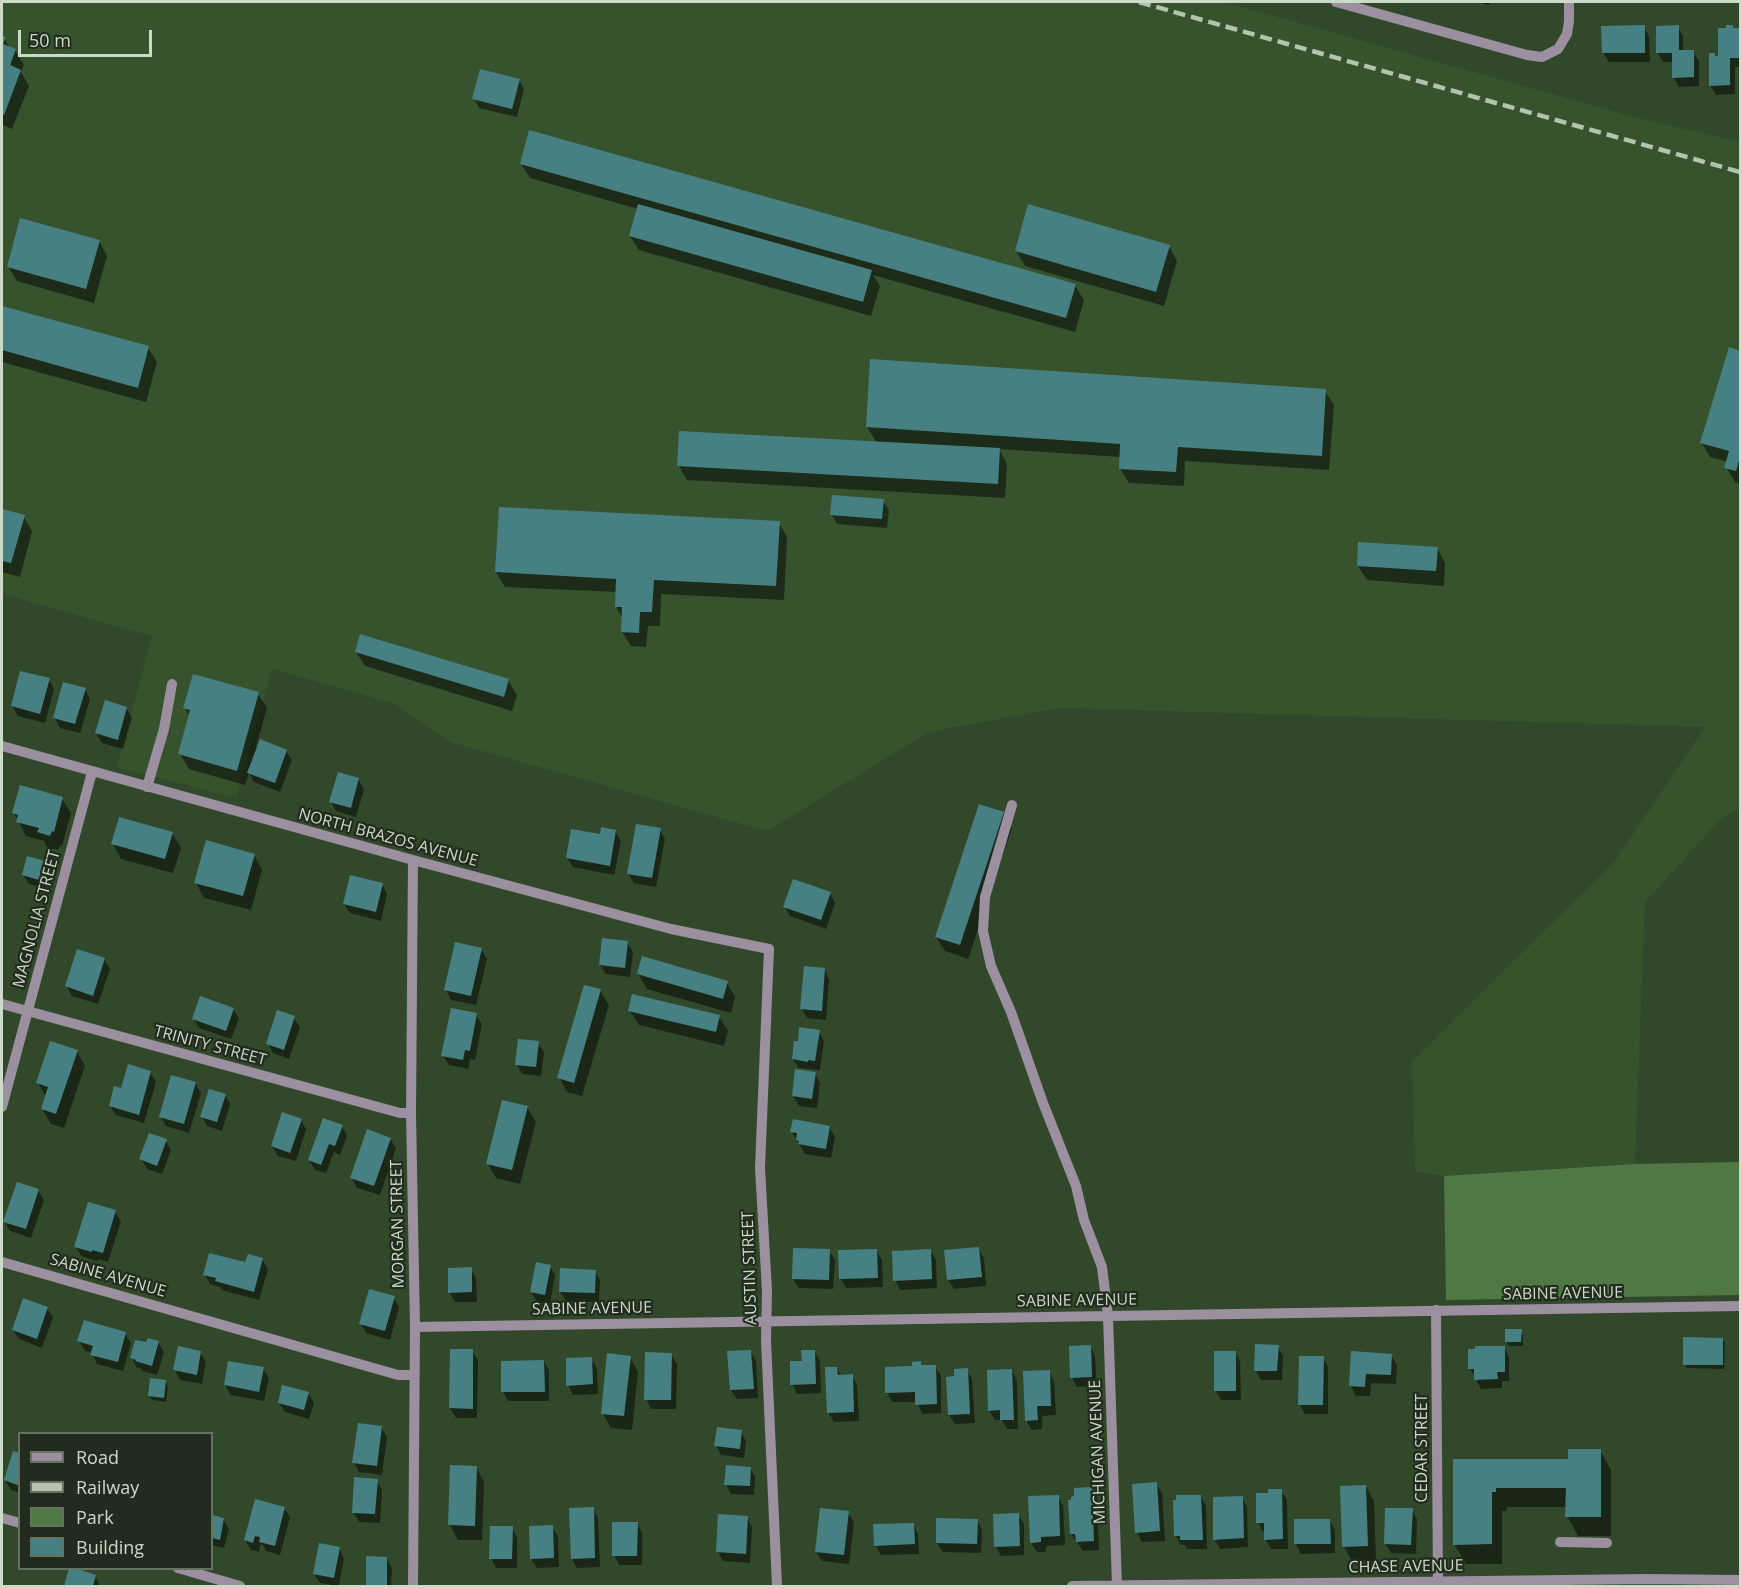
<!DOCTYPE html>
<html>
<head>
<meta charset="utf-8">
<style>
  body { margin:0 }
  #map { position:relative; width:1742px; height:1588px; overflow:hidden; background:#31492a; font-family:"Open Sans",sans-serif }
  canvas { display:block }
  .frame { position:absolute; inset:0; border:3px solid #ccdac8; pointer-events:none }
  .legend { position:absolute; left:18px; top:1432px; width:195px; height:138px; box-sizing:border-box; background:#212c1e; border:2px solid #657262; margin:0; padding:8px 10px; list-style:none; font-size:18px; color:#ccdac8 }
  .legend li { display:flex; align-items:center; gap:12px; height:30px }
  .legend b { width:30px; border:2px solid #657262 }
  .scale { position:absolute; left:18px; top:30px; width:134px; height:27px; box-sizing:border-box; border:3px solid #ccdac8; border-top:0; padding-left:8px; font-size:18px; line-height:21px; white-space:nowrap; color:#ccdac8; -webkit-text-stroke:4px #212c1e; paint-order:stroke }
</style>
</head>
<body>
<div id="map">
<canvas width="1742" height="1588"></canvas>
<div class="frame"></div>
<ul class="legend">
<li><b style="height:8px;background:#9c90a0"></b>Road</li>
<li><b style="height:8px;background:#b3c3af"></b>Railway</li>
<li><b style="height:16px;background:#4f7844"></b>Park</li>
<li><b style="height:16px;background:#478082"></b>Building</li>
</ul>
<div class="scale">50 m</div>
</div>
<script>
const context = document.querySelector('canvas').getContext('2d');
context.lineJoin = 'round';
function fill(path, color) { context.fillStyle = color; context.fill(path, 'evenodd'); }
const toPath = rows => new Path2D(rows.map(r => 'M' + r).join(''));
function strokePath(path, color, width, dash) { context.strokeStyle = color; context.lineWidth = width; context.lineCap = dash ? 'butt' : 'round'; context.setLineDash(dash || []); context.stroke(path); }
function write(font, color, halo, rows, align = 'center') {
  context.font = font + ' "Open Sans",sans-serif'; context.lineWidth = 4.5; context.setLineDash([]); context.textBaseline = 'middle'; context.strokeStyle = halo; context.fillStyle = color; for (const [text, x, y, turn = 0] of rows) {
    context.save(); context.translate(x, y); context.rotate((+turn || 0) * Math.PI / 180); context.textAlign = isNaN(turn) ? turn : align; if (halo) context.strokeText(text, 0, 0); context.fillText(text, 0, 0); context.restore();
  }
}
fill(toPath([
  [2,2,1224,2,1634,117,1740,142,1740,808,1721,819,1645,902,1635,1164,1444,1176,1415,1171,1412,1061,1615,861,1705,727,1060,708,929,732,767,831,450,742,395,704,272,669,236,798,117,767,152,636,2,594]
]), '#36532d');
fill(toPath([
  [1740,1162,1740,1295,1446,1300,1444,1176,1635,1164]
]), '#4f7844');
fill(toPath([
  [1477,2,1490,2,1489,5],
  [1644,27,1649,36,1650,62,1609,62,1603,52],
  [1678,27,1683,36,1683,52,1693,52,1699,61,1699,86,1679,87,1673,77,1673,62,1663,62,1658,53],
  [1732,27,1734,29,1739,30,1740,32,1740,67,1735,67,1735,94,1716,95,1710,85,1714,54,1716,57,1720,57],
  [2,38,5,39,10,49,15,50,24,65,21,72,29,86,12,129,2,125],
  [519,80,524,89,517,117,479,108,474,98],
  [521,164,1075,286,1084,300,1075,332,873,275,880,286,871,316,639,250,630,236,638,209,530,178],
  [99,241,107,256,94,303,17,281,8,266],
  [1169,246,1177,261,1164,306,1025,266,1016,251],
  [2,308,148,348,157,362,146,402,2,362],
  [1730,349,1740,352,1740,484,1735,482,1726,467,1728,462,1710,457,1702,443],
  [1325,391,1334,405,1329,470,1185,461,1184,486,1129,483,1120,468,1121,457,999,449,1007,464,1005,498,687,480,679,466,877,443,867,427],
  [883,501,889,510,887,528,837,524,832,515],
  [2,510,24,517,32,531,20,577,2,572],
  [779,523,787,537,784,600,661,594,660,626,648,626,646,647,631,646,622,632,623,619,616,607,617,592,505,587,496,572],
  [1437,548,1445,563,1444,586,1367,580,1358,566],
  [356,652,508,680,517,695,512,711,365,666],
  [49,680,54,689,45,723,18,716,12,706],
  [85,689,90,699,80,733,60,728,55,718],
  [258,694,267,708,256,747,286,751,292,760,280,792,254,782,249,773,245,785,189,769,180,754,190,717,185,708],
  [126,708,132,718,123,749,102,743,96,733],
  [358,779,364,789,356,817,336,811,331,802],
  [62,799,71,813,62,846,60,845,58,850,47,847,44,841,26,836,14,813],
  [1003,814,1012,828,968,959,945,951,936,937],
  [660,830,665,839,656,887,634,883,628,874],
  [615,831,621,841,614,875,573,867,567,858,601,836],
  [172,833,181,848,173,873,121,859,113,844],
  [254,855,262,870,251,910,204,898,196,883],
  [44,862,49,871,45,888,29,884,23,875],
  [382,884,387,894,381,921,350,913,344,904],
  [830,893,835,903,826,929,790,916,785,907],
  [627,942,633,952,630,977,606,974,600,965],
  [481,949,487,959,476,1005,451,1000,446,990],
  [104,959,110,969,98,1004,72,996,67,986],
  [824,969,829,979,826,1020,807,1018,802,1009],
  [638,974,727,983,735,997,731,1013,647,989],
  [600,991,609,1005,582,1096,567,1092,559,1077],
  [233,1009,239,1018,231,1039,199,1028,194,1019],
  [630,1011,719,1017,728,1031,724,1046,639,1025],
  [476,1015,482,1024,475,1060,470,1059,468,1069,449,1065,443,1056],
  [294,1018,300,1027,289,1059,273,1053,268,1044],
  [819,1031,824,1041,820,1070,799,1068,793,1059],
  [538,1043,544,1052,541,1076,522,1074,517,1065],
  [77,1051,85,1066,64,1128,51,1124,42,1109,46,1097,38,1083],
  [150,1072,156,1082,144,1123,116,1115,110,1106,122,1090],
  [815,1073,820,1083,817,1108,799,1106,793,1096],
  [195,1083,201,1093,189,1133,166,1126,160,1116],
  [225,1095,230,1104,222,1131,207,1126,202,1116],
  [527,1107,536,1122,520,1184,496,1178,488,1164],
  [301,1120,306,1129,296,1161,278,1156,272,1146],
  [342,1126,347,1136,340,1155,334,1152,326,1173,315,1170,309,1160],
  [829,1127,835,1137,831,1158,805,1154,792,1132],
  [390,1139,396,1148,380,1195,357,1188,352,1178],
  [166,1141,171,1150,162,1174,147,1169,141,1159],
  [38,1190,44,1200,31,1238,10,1231,5,1222],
  [115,1212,121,1221,108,1262,98,1259,97,1261,81,1256,76,1247],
  [978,1248,984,1258,986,1286,954,1289,948,1280],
  [876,1250,882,1260,883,1287,846,1288,841,1279],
  [930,1250,936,1260,937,1288,900,1290,895,1280],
  [829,1251,835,1260,833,1289,799,1288,793,1279],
  [262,1259,268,1269,259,1300,222,1290,220,1287,210,1284,205,1275],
  [550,1266,555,1275,550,1304,537,1302,531,1292],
  [471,1269,476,1278,477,1302,455,1302,450,1293],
  [595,1271,600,1280,599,1302,566,1301,560,1292],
  [394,1298,399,1307,390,1340,366,1333,361,1324],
  [47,1308,53,1317,42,1348,19,1339,13,1330],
  [1521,1330,1523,1335,1523,1346,1509,1346,1506,1341],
  [125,1334,131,1343,123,1371,97,1364,92,1353,85,1351,79,1341],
  [1723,1339,1725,1343,1724,1369,1687,1368,1684,1364],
  [158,1342,164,1352,157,1375,142,1371,141,1368,137,1368,132,1358,147,1344],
  [1090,1346,1095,1356,1097,1386,1077,1387,1072,1378],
  [1278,1347,1283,1356,1282,1380,1261,1380,1255,1370],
  [1504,1347,1509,1357,1509,1381,1502,1381,1502,1388,1481,1389,1470,1368],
  [472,1351,478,1360,477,1418,456,1418,450,1408],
  [750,1351,756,1361,758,1398,737,1399,731,1390],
  [814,1351,820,1361,821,1393,797,1394,792,1384,803,1363],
  [200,1352,206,1362,202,1384,180,1380,175,1370],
  [1235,1352,1240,1362,1241,1400,1221,1400,1216,1391],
  [1353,1353,1391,1355,1397,1365,1396,1384,1371,1383,1370,1396,1356,1396,1351,1386],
  [671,1354,677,1364,676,1409,651,1409,646,1399],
  [630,1357,638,1372,632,1430,611,1428,603,1414],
  [1323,1358,1328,1367,1328,1414,1305,1414,1300,1405],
  [591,1359,597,1368,598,1394,573,1395,568,1385],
  [544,1361,549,1371,549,1401,508,1401,503,1392],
  [935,1366,941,1376,941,1413,922,1414,917,1402,892,1402,887,1393,886,1368],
  [837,1368,841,1376,852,1376,857,1385,859,1421,834,1422,828,1412],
  [263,1369,269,1378,264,1401,231,1395,225,1385],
  [967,1370,972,1379,975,1423,955,1424,949,1415,956,1378],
  [1012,1371,1017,1380,1018,1429,1007,1429,1002,1420,995,1420,989,1411],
  [1049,1372,1054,1381,1056,1415,1042,1416,1042,1429,1032,1430,1026,1420],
  [165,1382,168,1386,166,1402,152,1400,149,1396],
  [308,1393,314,1403,309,1419,285,1412,279,1403],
  [381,1427,387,1437,382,1475,359,1472,354,1463],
  [741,1432,746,1441,744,1458,721,1455,716,1445],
  [1600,1450,1611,1470,1611,1536,1578,1536,1567,1516,1567,1507,1507,1507,1506,1511,1502,1511,1502,1564,1466,1564,1454,1544,1454,1461,1570,1460],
  [20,1455,20,1493,11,1490,5,1480],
  [476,1467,484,1482,482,1540,458,1540,450,1525],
  [750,1468,755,1477,754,1495,731,1494,726,1484],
  [377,1480,382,1490,380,1523,359,1522,353,1512],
  [1156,1484,1162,1493,1165,1541,1142,1542,1137,1532],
  [1366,1487,1374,1501,1376,1561,1352,1561,1344,1547],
  [1091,1489,1097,1498,1099,1550,1083,1551,1071,1534],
  [1281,1490,1287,1500,1288,1549,1271,1549,1266,1540,1265,1532,1263,1532,1258,1522,1270,1495],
  [1058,1496,1063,1506,1065,1545,1046,1546,1046,1552,1037,1552,1031,1543],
  [1201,1497,1206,1506,1207,1549,1187,1549,1185,1545,1181,1545,1176,1536],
  [1242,1497,1247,1507,1248,1547,1220,1549,1215,1540,1214,1498],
  [284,1508,290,1517,280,1555,266,1551,263,1545,260,1545,259,1552,251,1550,245,1540],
  [593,1509,598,1518,600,1567,577,1568,572,1559],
  [1412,1510,1417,1519,1416,1554,1391,1553,1385,1544],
  [848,1513,854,1522,849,1564,822,1561,816,1552],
  [1018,1515,1024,1524,1024,1555,1001,1556,996,1547],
  [212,1517,223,1519,229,1529,224,1548,212,1545],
  [747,1517,752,1527,750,1563,723,1561,718,1552],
  [977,1520,982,1530,981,1553,943,1552,937,1543],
  [1329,1520,1335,1530,1335,1553,1301,1554,1296,1544,1295,1521],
  [637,1523,642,1533,642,1565,619,1565,614,1555],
  [913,1524,918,1534,919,1554,881,1555,876,1546],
  [552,1527,558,1536,559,1567,537,1568,531,1559],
  [512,1528,517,1537,517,1568,496,1568,491,1558],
  [339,1548,344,1558,339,1586,320,1583,314,1574],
  [386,1558,392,1568,391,1586,368,1586],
  [71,1569,95,1576,100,1586,65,1586]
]), '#0007');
fill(toPath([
  [1645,25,1645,53,1602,53,1601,26],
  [1679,25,1679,50,1694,50,1694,77,1672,78,1672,53,1656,53,1656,26],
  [1726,25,1733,25,1733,28,1740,28,1740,58,1730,58,1730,85,1709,86,1709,53,1715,53,1715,56,1718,56,1718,28,1726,28],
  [2,36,6,37,3,44,16,49,10,65,21,70,4,115,2,114],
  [480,69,520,79,512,109,472,99],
  [529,130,1076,284,1066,318,520,164],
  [638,204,872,270,863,302,629,236],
  [1028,204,1170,245,1156,292,1015,251],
  [20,218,100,240,86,289,7,267],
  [2,306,149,346,138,388,2,350],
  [1729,347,1740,351,1740,457,1736,471,1724,468,1729,451,1700,443],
  [870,359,1326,389,1322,456,1178,447,1176,472,1119,469,1120,444,866,427],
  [679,431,1000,448,998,484,677,466],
  [832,495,884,499,882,519,830,515],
  [499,507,780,521,776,586,654,580,652,612,640,612,639,633,621,632,622,607,615,607,616,579,495,572],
  [2,509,25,515,11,563,2,561],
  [1358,542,1438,547,1436,571,1357,566],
  [360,634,509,679,504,697,355,652],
  [20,671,50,678,40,714,11,706],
  [193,674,259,692,237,771,178,754,190,710,183,708],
  [63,682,86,688,75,724,53,718],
  [105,700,127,707,118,740,95,733],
  [260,739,287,750,275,783,247,773],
  [338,772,359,778,351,808,329,802],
  [20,785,63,797,54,832,52,831,50,836,37,832,39,828,16,822,18,815,12,813],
  [979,804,1004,812,960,945,935,937],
  [119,817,173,832,165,859,111,844],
  [636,824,661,828,652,878,627,874],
  [601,827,616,830,610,866,566,858,571,829,600,834],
  [206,840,255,854,243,896,194,883],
  [27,856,45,861,39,880,22,875],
  [350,875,383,883,376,912,343,904],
  [793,879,831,892,821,920,783,907],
  [602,938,628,941,625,968,599,965],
  [455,942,482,948,471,996,444,990],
  [77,949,105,958,93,996,65,986],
  [642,956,728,981,723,999,637,974],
  [804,966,825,968,822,1011,800,1009],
  [584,985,601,989,574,1083,557,1078],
  [632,994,720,1015,716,1032,628,1011],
  [200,996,234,1008,226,1031,192,1019],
  [451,1008,477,1013,470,1051,465,1050,463,1060,441,1056],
  [277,1010,295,1016,284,1050,266,1044],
  [799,1027,820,1030,815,1061,808,1060,808,1062,792,1059,794,1041,798,1041],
  [518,1039,539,1041,536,1067,515,1065],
  [50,1041,78,1050,56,1114,41,1109,48,1087,36,1083],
  [128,1064,151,1071,139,1115,109,1106,114,1086,121,1088],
  [795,1069,816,1072,812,1099,792,1096],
  [171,1075,196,1082,184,1124,159,1117],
  [209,1089,226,1094,217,1122,200,1117],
  [502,1100,528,1106,512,1170,486,1164],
  [282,1112,302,1119,290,1153,271,1146],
  [323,1118,343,1125,335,1146,329,1144,321,1165,308,1160],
  [793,1119,830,1126,826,1149,798,1144,799,1141,796,1140,797,1133,790,1132],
  [367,1129,391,1138,374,1186,350,1178],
  [149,1133,167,1139,157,1166,139,1159],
  [17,1182,39,1189,26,1229,3,1222],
  [88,1202,116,1210,103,1253,92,1250,92,1252,74,1247],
  [979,1247,982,1277,947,1280,944,1250],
  [793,1248,830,1249,829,1280,792,1279],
  [877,1249,878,1278,839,1279,838,1250],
  [931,1249,932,1279,893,1281,892,1251],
  [209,1253,245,1262,248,1254,263,1258,254,1292,215,1281,216,1278,203,1275],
  [536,1262,551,1265,545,1295,530,1292],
  [472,1267,472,1292,448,1293,448,1268],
  [560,1268,596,1270,595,1293,559,1292],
  [369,1289,395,1296,385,1331,359,1324],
  [23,1298,48,1307,37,1339,12,1330],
  [84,1320,126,1332,118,1362,90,1355,93,1346,77,1341],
  [1505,1329,1522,1329,1521,1342,1505,1342],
  [1683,1337,1723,1338,1723,1365,1683,1365],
  [148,1338,159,1341,152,1366,135,1361,136,1360,130,1358,135,1340,146,1342],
  [1255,1344,1279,1345,1277,1371,1254,1371],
  [1091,1345,1092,1377,1070,1378,1069,1346],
  [178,1346,201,1351,197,1375,173,1370],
  [1475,1346,1505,1346,1505,1372,1497,1372,1498,1379,1474,1380,1474,1369,1468,1369,1468,1349,1475,1349],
  [450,1349,473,1349,473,1409,449,1408],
  [751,1350,754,1389,730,1390,727,1351],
  [801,1350,815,1350,816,1384,790,1385,790,1361,802,1361],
  [1214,1351,1236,1351,1236,1391,1214,1391],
  [1351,1351,1392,1354,1391,1375,1366,1374,1365,1387,1349,1386],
  [645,1352,672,1353,671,1400,644,1400],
  [607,1353,631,1356,624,1416,601,1414],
  [1299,1356,1324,1356,1323,1405,1298,1405],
  [592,1357,593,1384,566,1386,566,1358],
  [544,1360,545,1392,501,1392,501,1361],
  [228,1361,264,1367,259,1392,224,1385],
  [921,1361,921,1365,936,1365,937,1404,915,1405,915,1392,885,1393,885,1367,912,1366,912,1362],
  [825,1367,837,1367,838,1375,853,1374,854,1412,827,1413],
  [968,1368,970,1414,948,1415,946,1377,954,1376,954,1369],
  [1012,1369,1014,1420,1000,1420,1000,1410,988,1411,987,1370],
  [1050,1370,1051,1406,1037,1406,1038,1420,1025,1421,1023,1371],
  [150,1378,166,1380,164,1398,148,1396],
  [282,1385,309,1392,304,1410,278,1403],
  [358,1423,382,1426,377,1466,352,1463],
  [717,1427,742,1430,740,1449,714,1446],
  [1568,1449,1601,1449,1601,1517,1565,1517,1566,1488,1496,1488,1496,1492,1492,1492,1492,1544,1453,1545,1453,1459,1568,1459],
  [13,1451,20,1453,20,1486,4,1480],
  [450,1465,477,1466,475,1526,448,1525],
  [726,1465,751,1467,750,1486,724,1485],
  [354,1477,378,1479,375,1514,352,1513],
  [1157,1482,1160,1531,1135,1533,1132,1484],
  [1366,1485,1368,1546,1342,1547,1340,1486],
  [1092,1487,1094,1541,1076,1542,1075,1534,1070,1534,1068,1500,1071,1500,1071,1497,1074,1496,1074,1488],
  [1268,1489,1282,1489,1283,1539,1264,1540,1264,1523,1256,1523,1256,1493,1268,1493],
  [1059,1495,1060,1536,1041,1537,1041,1542,1030,1543,1028,1496],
  [1176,1495,1201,1495,1203,1540,1180,1540,1180,1536,1174,1536,1173,1500,1176,1500],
  [1243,1496,1244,1538,1213,1540,1213,1497],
  [255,1499,285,1507,275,1546,259,1542,260,1537,255,1536,253,1543,244,1540],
  [594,1507,595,1558,571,1559,569,1508],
  [820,1508,849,1511,844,1555,815,1552],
  [1385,1508,1413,1508,1411,1545,1384,1544],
  [1019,1513,1020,1546,994,1547,993,1514],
  [718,1514,748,1516,746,1554,716,1552],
  [212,1515,224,1518,220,1540,212,1538],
  [936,1518,978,1519,977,1544,936,1543],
  [1294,1519,1330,1519,1331,1544,1294,1544],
  [612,1522,638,1522,637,1556,612,1556],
  [914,1523,915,1544,874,1546,873,1524],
  [553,1525,554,1558,530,1559,529,1526],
  [490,1526,513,1526,512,1559,489,1559],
  [319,1543,340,1547,334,1578,313,1574],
  [366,1556,387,1557,387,1586,366,1586],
  [69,1568,75,1568,96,1575,93,1586,64,1586]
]), '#478082');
strokePath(toPath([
  [1336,2,1527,55,1542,57,1558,49,1567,34,1569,21,1569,2],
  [2,746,413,860,671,929,769,949,760,1168,767,1291,766,1340,777,1586],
  [147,787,164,729,172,684],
  [1012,805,985,897,983,931,991,966,1011,1012,1043,1103,1076,1186,1084,1220,1102,1267,1108,1316,1117,1586],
  [2,1004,400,1113,411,1113],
  [2,1107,92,772],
  [2,1262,398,1375,414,1375],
  [1436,1310,1438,1586],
  [415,1327,1740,1306],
  [2,1518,20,1523],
  [1560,1542,1607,1543],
  [178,1568,240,1586],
  [413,1586,415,1327,411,1113,413,860],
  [1072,1586,1646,1579,1740,1580]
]), '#9c90a0', 10);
strokePath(toPath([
  [1139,2,1740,172]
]), '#b3c3af', 4.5, [12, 6]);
write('16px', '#ccdac8', '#212c1e', [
  ["NORTH BRAZOS AVENUE",388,838,15],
  ["MAGNOLIA STREET",37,919,-75],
  ["TRINITY STREET",210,1046,15],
  ["MORGAN STREET",398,1224,-91],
  ["AUSTIN STREET",750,1268,-92],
  ["SABINE AVENUE",108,1276,16],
  ["SABINE AVENUE",1563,1294,-1],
  ["SABINE AVENUE",1077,1301,-1],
  ["SABINE AVENUE",592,1309,-1],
  ["CEDAR STREET",1422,1448,-90],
  ["MICHIGAN AVENUE",1098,1452,-92],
  ["CHASE AVENUE",1406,1567,-1]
]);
</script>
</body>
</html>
